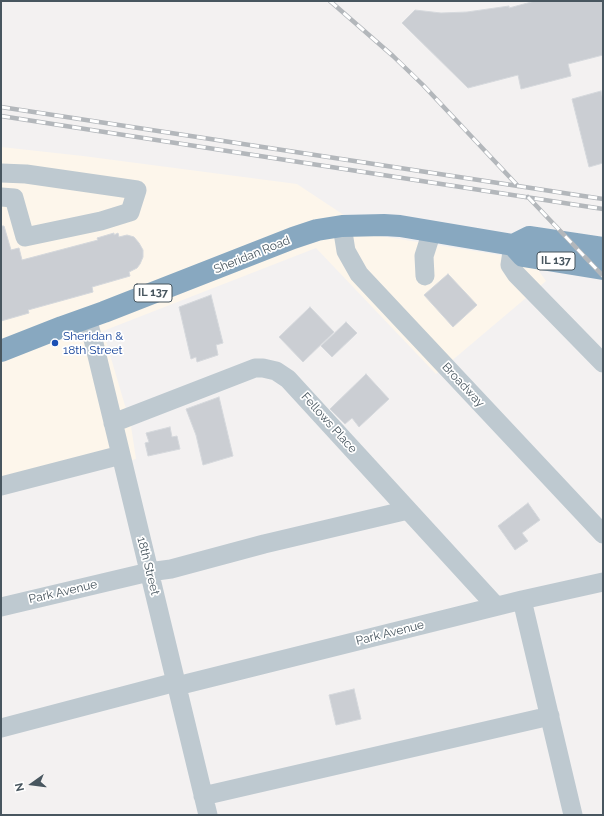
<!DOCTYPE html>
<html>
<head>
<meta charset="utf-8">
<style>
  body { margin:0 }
  #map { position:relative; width:604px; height:816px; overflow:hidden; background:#f3f1f1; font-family:Raleway,sans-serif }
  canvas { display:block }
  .frame { position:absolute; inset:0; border:2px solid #48565f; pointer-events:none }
  .north { position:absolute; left:12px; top:764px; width:40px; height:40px; -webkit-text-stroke:3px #fff; paint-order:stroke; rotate:256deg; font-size:11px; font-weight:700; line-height:16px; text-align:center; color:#48565f }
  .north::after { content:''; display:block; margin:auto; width:14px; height:18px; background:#48565f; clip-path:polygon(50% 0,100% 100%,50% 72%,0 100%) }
</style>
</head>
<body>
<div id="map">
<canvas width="604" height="816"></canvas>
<div class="frame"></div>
<div class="north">N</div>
</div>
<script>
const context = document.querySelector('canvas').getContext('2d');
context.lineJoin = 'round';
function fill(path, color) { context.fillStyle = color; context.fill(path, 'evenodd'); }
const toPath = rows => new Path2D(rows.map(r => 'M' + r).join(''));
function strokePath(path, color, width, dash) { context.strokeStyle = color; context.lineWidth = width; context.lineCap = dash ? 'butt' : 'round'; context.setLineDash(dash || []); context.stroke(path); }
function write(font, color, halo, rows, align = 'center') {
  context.font = font + ' Raleway,sans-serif'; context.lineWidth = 3.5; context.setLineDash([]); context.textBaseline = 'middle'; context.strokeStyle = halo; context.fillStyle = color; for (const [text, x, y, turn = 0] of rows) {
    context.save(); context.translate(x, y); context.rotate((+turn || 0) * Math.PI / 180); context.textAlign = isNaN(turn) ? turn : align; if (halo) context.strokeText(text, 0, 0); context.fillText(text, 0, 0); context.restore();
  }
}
fill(toPath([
  [1,147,83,156,297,184,374,235,531,260,546,281,436,374,316,248,103,331,131,426,136,459,1,495]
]), '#fdf6eb');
const building = toPath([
  [535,1,603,1,603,55,568,64,571,76,521,89,518,75,468,88,402,23,415,10,441,13,467,12,509,6,509,8,535,1],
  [601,91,603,100,603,163,589,167,572,99,601,91],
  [1,226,4,226,11,250,19,248,22,260,98,240,97,238,114,233,114,235,118,233,119,237,127,235,134,237,139,243,143,250,143,257,140,264,137,268,129,272,130,276,92,287,93,292,28,310,29,313,1,321,1,226],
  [448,274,477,305,453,327,424,295,448,274],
  [211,295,223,343,216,345,218,355,197,362,196,357,191,359,179,307,211,295],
  [310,307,334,332,303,362,279,337,310,307],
  [346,322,357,333,332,357,321,346,346,322],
  [366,374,389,399,359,427,352,418,345,424,330,409,366,374],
  [219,397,233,456,203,465,196,435,186,409,219,397],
  [170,427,172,437,177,436,180,449,148,456,145,443,149,442,146,433,170,427],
  [528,503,540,520,522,533,528,541,515,550,498,526,528,503],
  [354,689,361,719,336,725,329,695,354,689]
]);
fill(building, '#cbced3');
strokePath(building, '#d5d8dc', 1);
strokePath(toPath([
  [1,173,26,174,137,190,130,212,101,221,25,237,14,198,1,197],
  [342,226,346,251,359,274,603,534],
  [513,245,510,265,516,274,603,363],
  [425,276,424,256,432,231],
  [87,318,93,339,208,815],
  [113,423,255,368,263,368,276,371,288,379,496,606],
  [1,486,121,455],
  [522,600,573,815],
  [1,607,149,572,171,569,264,544,408,510],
  [177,686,522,600,603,582],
  [1,728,176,682],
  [203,796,550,716]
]), '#bec9d0', 19);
strokePath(toPath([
  [513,245,523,256,603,269],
  [1,351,62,327,104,312,293,238,317,230,342,226,384,225,400,226,513,245,529,237,603,248]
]), '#88a8c0', 22);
const rail = toPath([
  [330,1,393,56,423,85,518,186],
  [1,107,603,199],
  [1,116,603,209],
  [528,197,603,276]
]);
strokePath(rail, '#b3b7bb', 4.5);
strokePath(rail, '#fff', 3, [9]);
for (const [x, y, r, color] of [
  [55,343,4,"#1a4fb4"]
]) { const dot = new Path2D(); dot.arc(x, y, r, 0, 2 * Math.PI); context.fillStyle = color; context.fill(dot); strokePath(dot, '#fff', 1.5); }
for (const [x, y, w] of [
  [556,261,38],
  [153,293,38]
]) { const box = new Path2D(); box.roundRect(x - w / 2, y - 9, w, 18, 3); context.fillStyle = '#fff'; context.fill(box); strokePath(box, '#48565f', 1); }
write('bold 11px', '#48565f', null, [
  ["IL 137",556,261],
  ["IL 137",153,293]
]);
write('12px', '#48565f', '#fff', [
  ["Sheridan Road",252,255,-22],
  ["Broadway",463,385,47],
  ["Fellows Place",329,423,48],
  ["18th Street",148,566,76],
  ["Park Avenue",63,592,-13],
  ["Park Avenue",390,633,-14]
]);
write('12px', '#164399', '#fff', [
  ["Sheridan &",63,336],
  ["18th Street",63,350]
], 'left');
</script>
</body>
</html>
